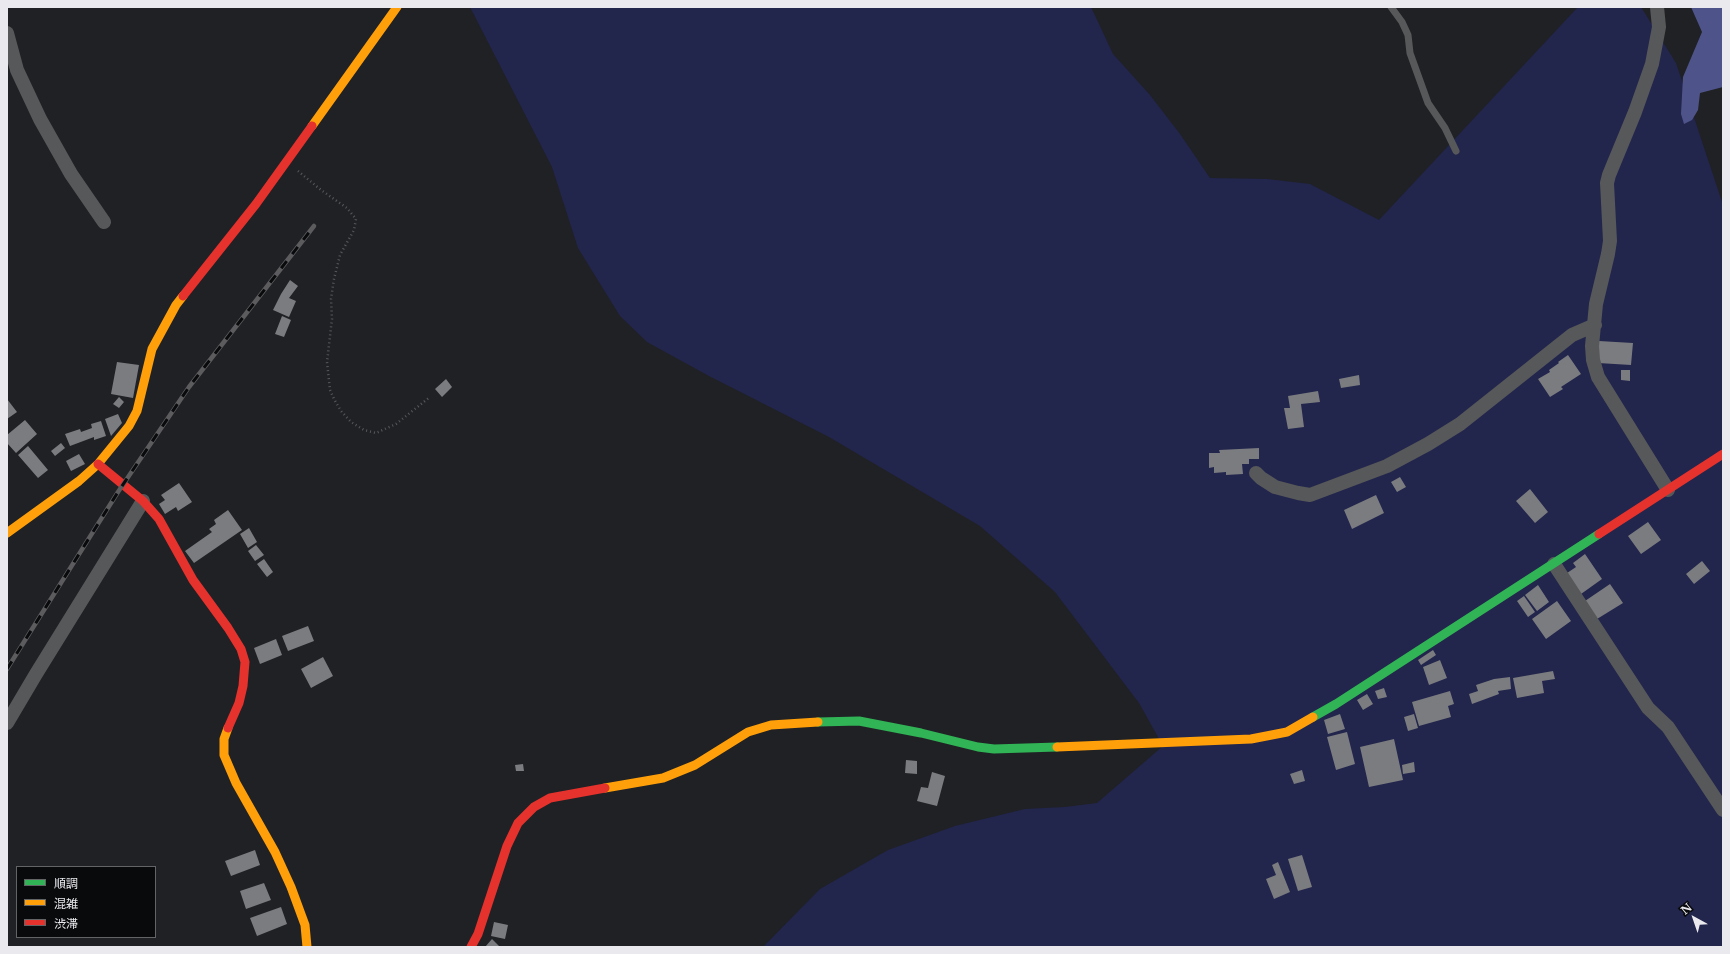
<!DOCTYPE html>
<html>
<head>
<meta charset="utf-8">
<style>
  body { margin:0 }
  #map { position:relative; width:1730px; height:954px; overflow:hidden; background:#202125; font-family:"Libre Baskerville","Noto Sans JP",serif }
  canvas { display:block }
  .frame { position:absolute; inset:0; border:8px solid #eaeaee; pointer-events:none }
  .legend { position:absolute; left:16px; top:866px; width:140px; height:72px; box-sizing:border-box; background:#090a0c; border:1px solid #636466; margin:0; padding:5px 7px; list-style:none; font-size:12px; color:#eaeaee }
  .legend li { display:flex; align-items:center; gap:8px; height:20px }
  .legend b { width:20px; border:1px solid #636466 }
  .north { position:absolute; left:1674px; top:898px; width:40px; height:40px; -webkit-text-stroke:3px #090a0c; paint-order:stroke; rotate:320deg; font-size:11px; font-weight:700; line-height:16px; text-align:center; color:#eaeaee }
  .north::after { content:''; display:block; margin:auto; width:14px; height:18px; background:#eaeaee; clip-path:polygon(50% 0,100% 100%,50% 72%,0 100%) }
</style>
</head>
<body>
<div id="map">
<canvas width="1730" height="954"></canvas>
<div class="frame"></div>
<ul class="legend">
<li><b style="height:5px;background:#30b455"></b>順調</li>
<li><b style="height:5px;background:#ff9f0a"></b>混雑</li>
<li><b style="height:5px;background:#e5322d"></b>渋滞</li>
</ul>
<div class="north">N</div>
</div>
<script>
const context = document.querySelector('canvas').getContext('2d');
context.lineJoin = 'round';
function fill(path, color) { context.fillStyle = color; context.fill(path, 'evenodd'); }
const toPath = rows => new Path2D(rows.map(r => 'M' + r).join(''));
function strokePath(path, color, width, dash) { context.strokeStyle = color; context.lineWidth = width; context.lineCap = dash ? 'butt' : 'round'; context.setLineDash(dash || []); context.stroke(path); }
fill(toPath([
  [470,7,1091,7,1113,54,1150,95,1180,134,1210,178,1267,179,1310,184,1379,220,1578,7,1641,7,1676,63,1723,205,1723,947,763,947,820,889,888,850,955,826,1025,809,1065,807,1097,803,1163,746,1139,703,1055,592,980,526,829,437,709,376,647,342,620,316,578,248,552,167]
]), '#22254c');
fill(toPath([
  [1691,7,1723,7,1723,87,1700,93,1698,110,1692,120,1684,124,1681,114,1683,77,1702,32]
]), '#4e548a');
fill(toPath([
  [290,280,298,286,289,298,296,301,289,317,273,310,281,294],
  [282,316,291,320,284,337,275,334],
  [1599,341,1633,343,1631,365,1598,363],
  [1568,355,1581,374,1561,387,1563,389,1550,397,1538,379,1550,372,1549,370,1559,363,1558,362],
  [117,362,139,365,133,398,111,394],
  [1621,370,1630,370,1630,381,1621,380],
  [1359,375,1360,385,1341,388,1339,379],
  [446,379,452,387,442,397,435,389],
  [1318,391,1320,402,1301,404,1304,427,1288,429,1284,408,1290,408,1288,396],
  [119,397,124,402,119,408,113,404],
  [7,399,17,412,7,419],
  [118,414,122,423,111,436,105,419],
  [25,420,37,434,16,453,7,443,7,435],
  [101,421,106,436,94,440,94,437,70,446,65,434,80,429,81,432,92,428,91,424],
  [61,443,65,448,55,456,51,451],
  [28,446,48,470,38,478,18,455],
  [1259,448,1259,459,1249,459,1249,464,1242,464,1243,474,1226,475,1226,472,1214,473,1214,467,1209,468,1209,453,1220,453,1219,450],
  [79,454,85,464,71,471,66,461],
  [1400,477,1406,487,1397,492,1391,482],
  [179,483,192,502,178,511,176,507,165,514,159,504,165,500,161,495],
  [1530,489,1548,512,1535,523,1516,501],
  [1376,495,1384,513,1352,529,1344,510],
  [228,510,242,530,194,563,185,551,212,532,209,529,216,524,214,520],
  [1648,522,1661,540,1641,554,1628,536],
  [249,528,257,542,248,548,240,534],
  [256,545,264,555,255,561,248,551],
  [1585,554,1602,579,1581,594,1567,573,1576,567,1573,563],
  [264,559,273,572,267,577,257,564],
  [1702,561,1710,571,1694,584,1686,574],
  [1610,584,1623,603,1597,619,1585,601],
  [1538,585,1549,602,1537,611,1525,595],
  [1524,596,1535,612,1528,617,1517,601],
  [1557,601,1571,621,1546,639,1532,619],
  [308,626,314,641,288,651,282,636],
  [276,639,282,655,260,664,254,648],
  [1433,650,1436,655,1421,665,1418,660],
  [323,657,333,676,311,688,301,669],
  [1440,660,1447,678,1429,685,1423,667],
  [1553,671,1555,679,1542,681,1544,693,1517,698,1513,678],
  [1510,677,1511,689,1498,691,1499,694,1472,704,1469,694,1478,691,1476,685,1494,679],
  [1384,688,1387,697,1378,699,1375,691],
  [1450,691,1454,704,1448,706,1451,717,1419,726,1412,702],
  [1367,694,1373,704,1363,710,1357,700],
  [1340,714,1345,729,1328,734,1324,720],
  [1414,714,1418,728,1408,731,1404,717],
  [1347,732,1355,764,1336,770,1327,737],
  [1394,739,1403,780,1369,787,1360,747],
  [906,760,917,761,917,774,905,773],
  [1414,762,1415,772,1403,774,1402,765],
  [523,764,524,771,516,771,515,765],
  [1302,770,1305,781,1294,784,1290,774],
  [932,772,945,776,937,806,917,801,921,787,928,788],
  [255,850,260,865,231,876,225,861],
  [1302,855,1312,887,1298,891,1288,859],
  [1278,862,1290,892,1274,899,1266,879,1276,875,1272,865],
  [264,883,271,900,246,909,240,891],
  [281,907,287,924,257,936,250,918],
  [494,922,508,925,505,939,491,936],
  [492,939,500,947,485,947]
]), '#7b7c7f');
strokePath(toPath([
  [298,171,321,190,347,208,356,219,354,230,340,255,334,279,331,299,332,319,327,362,330,390,334,399,341,411,351,422,364,430,376,433,396,424,430,397]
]), '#57585a', 2.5, [1, 3]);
strokePath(toPath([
  [1391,7,1402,22,1408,35,1410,53,1428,103,1445,128,1456,151]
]), '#575859', 7);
strokePath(toPath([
  [1657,7,1659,27,1652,64,1635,112,1609,175,1607,183,1610,241,1608,254,1596,304,1592,346,1593,360,1598,377,1668,490],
  [7,33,17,70,40,119,71,174,104,222],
  [1256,473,1261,478,1275,487,1298,493,1310,495,1387,466,1428,444,1460,424,1572,335,1595,325],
  [1554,564,1648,708,1668,727,1723,810],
  [7,723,36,674,143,501]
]), '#575859', 14);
strokePath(toPath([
  [1313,717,1336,704,1599,534],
  [818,722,859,721,921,733,978,747,994,749,1057,747]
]), '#30b455', 9);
strokePath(toPath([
  [312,126,397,7],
  [7,533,79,481,98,464,129,426,137,411,152,349,176,305,183,296],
  [228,728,224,739,224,755,236,783,275,852,291,887,305,925,307,947],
  [1057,747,1251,739,1287,732,1313,717],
  [605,788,663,778,695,765,748,732,771,725,818,722]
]), '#ff9f0a', 9);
strokePath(toPath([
  [183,296,256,204,312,126],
  [98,464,143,501,159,519,193,580,228,628,241,649,245,662,243,686,239,703,228,728],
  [1599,534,1723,454],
  [471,947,478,934,507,846,518,823,534,807,550,798,605,788]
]), '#e5322d', 9);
const rail = toPath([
  [7,669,118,492,189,387,314,226]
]);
strokePath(rail, '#5c5c5f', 4.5);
strokePath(rail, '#090a0c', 3, [9]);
</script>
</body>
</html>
